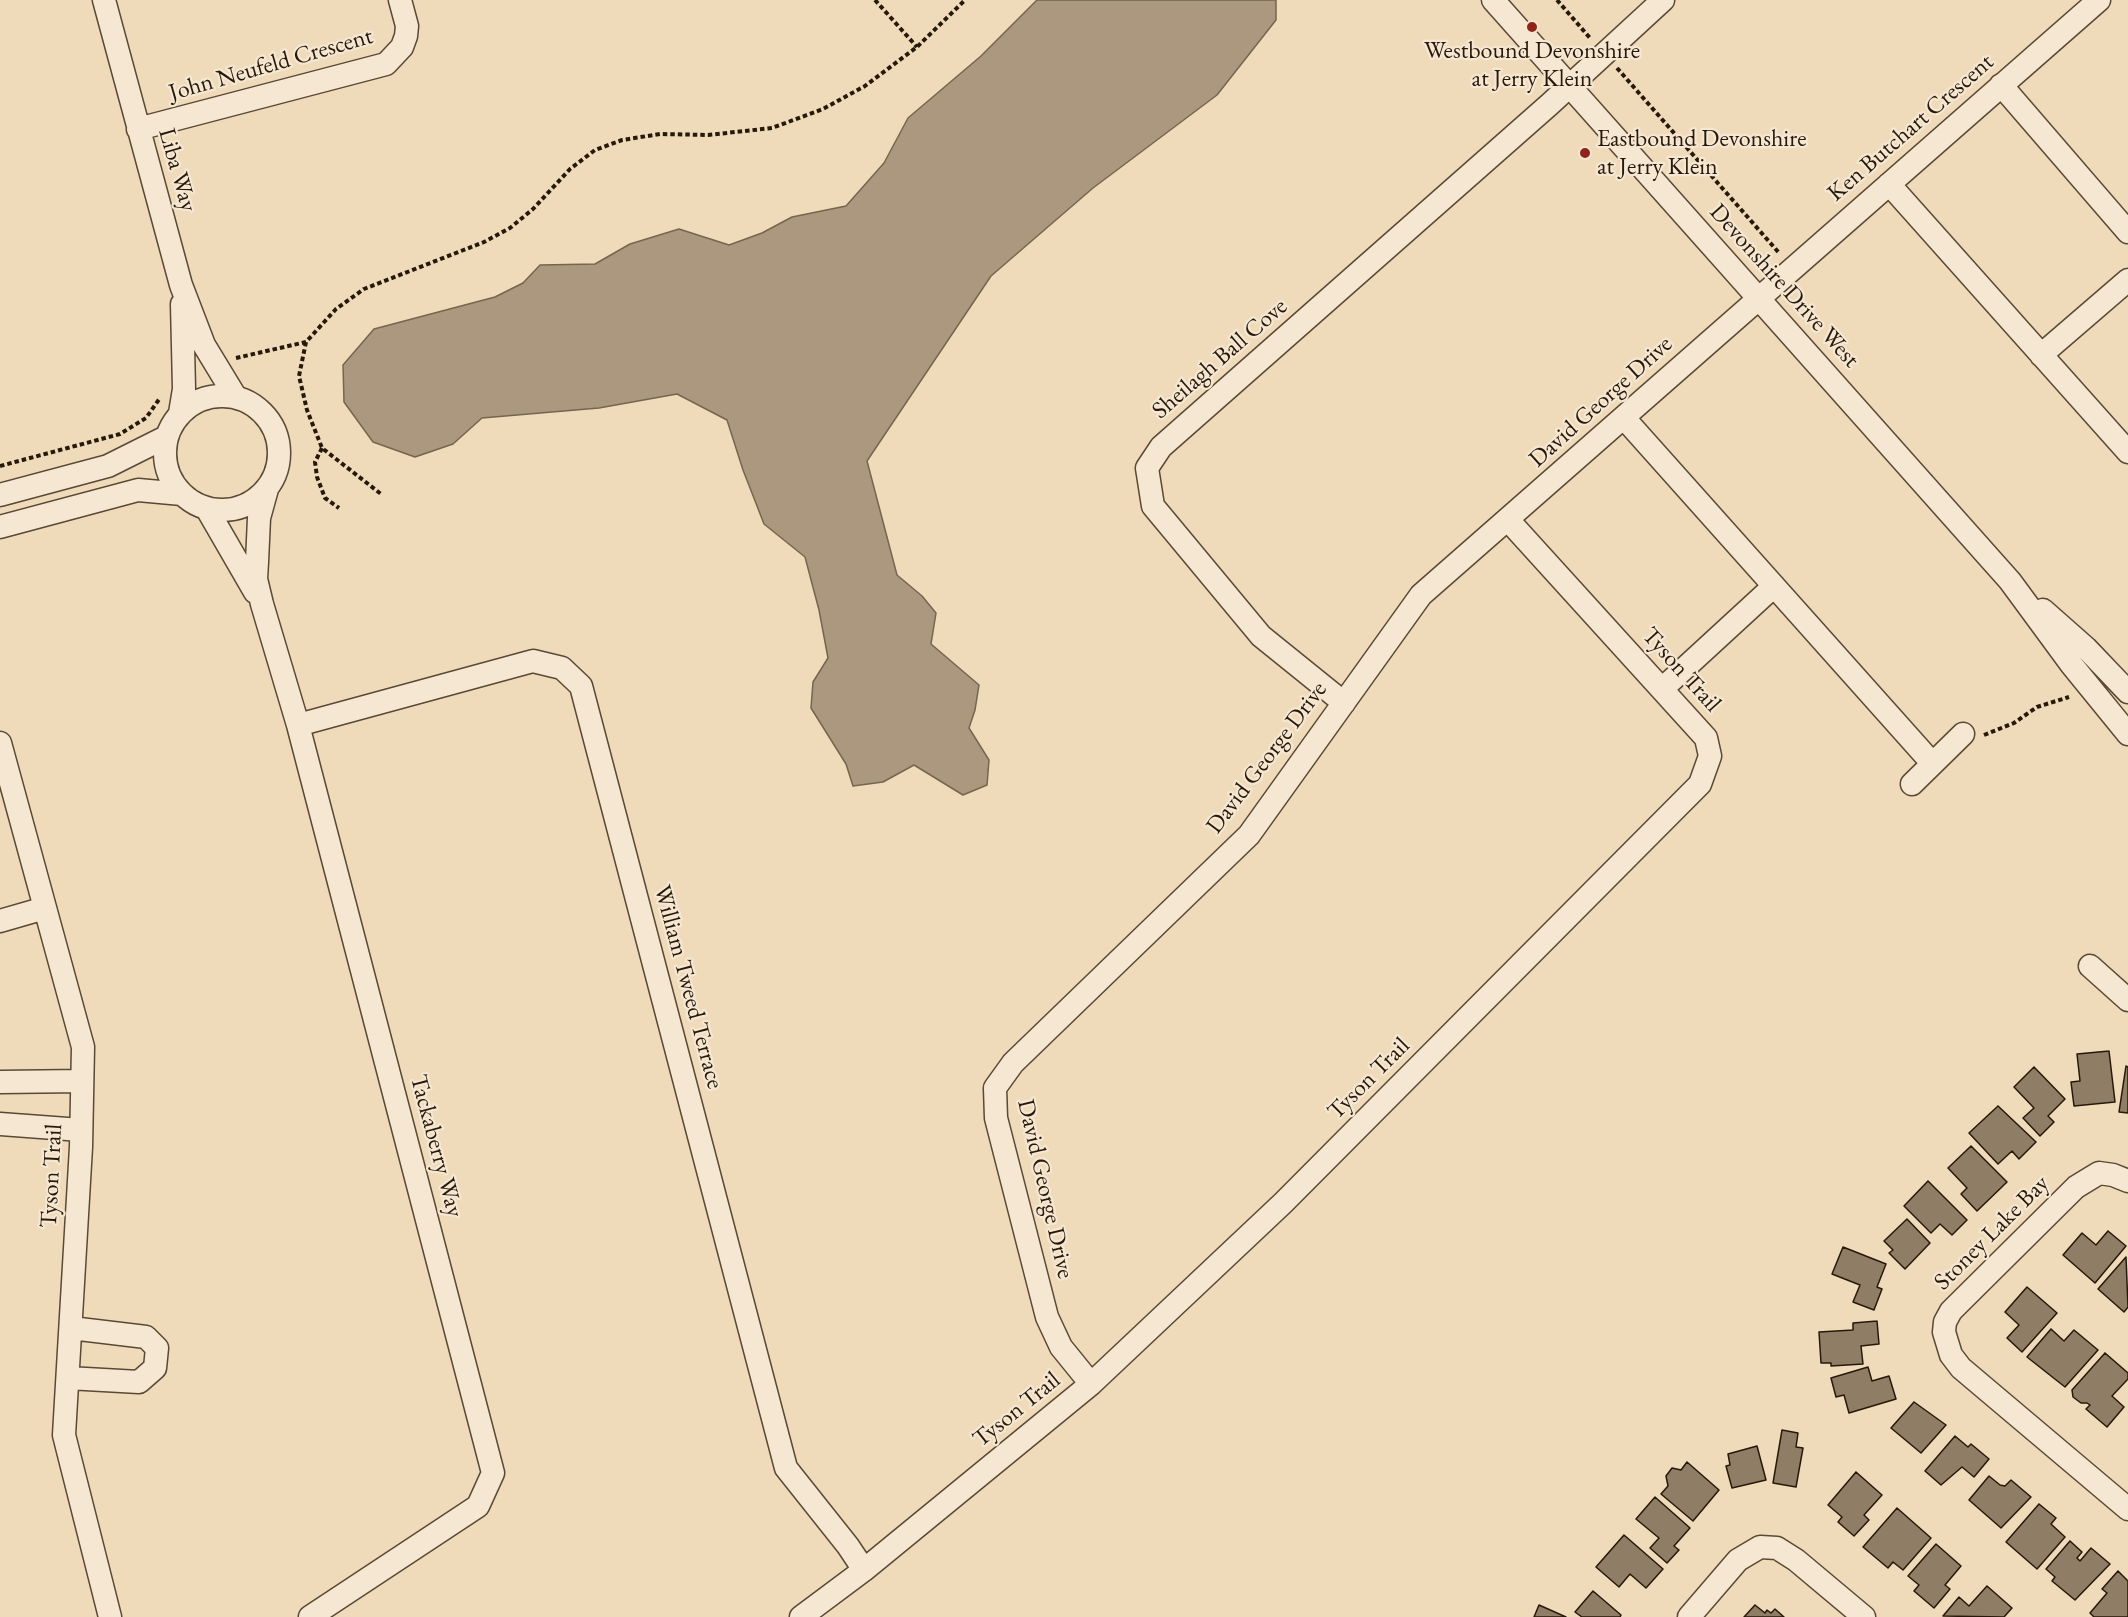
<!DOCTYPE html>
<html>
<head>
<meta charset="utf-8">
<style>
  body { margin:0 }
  canvas { display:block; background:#efdaba }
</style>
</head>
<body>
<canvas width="2128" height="1617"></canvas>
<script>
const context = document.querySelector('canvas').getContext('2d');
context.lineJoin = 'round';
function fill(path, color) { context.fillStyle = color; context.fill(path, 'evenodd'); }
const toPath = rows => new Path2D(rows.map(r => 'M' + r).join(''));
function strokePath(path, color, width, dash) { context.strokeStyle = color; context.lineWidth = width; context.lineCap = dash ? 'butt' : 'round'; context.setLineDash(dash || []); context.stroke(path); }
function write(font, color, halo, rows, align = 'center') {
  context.font = font + ' "EB Garamond",serif'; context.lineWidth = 4.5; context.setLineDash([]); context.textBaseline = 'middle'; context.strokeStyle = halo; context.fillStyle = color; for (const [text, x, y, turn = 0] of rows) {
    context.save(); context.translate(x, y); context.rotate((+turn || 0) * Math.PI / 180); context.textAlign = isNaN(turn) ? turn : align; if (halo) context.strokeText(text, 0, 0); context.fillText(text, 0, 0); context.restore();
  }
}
const water = toPath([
  [1037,0,1276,0,1276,20,1217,95,1093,188,991,276,867,461,897,575,922,596,936,613,931,644,979,685,975,710,969,728,989,760,987,785,963,795,914,765,883,782,853,786,846,764,811,708,813,682,828,658,819,610,805,557,764,524,743,470,727,420,677,394,599,408,482,418,453,444,415,457,373,442,344,402,343,365,374,329,495,297,523,283,540,265,595,264,630,244,679,229,729,245,762,233,792,217,846,206,884,163,908,118,981,56,1037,0]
]);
fill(water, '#ab987e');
strokePath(water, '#76654f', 1.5);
const building = toPath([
  [2109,1051,2115,1102,2074,1106,2071,1082,2080,1081,2077,1054,2109,1051],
  [2126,1066,2128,1067,2128,1113,2119,1112,2126,1066],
  [2034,1067,2065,1099,2048,1116,2054,1122,2040,1136,2023,1118,2034,1108,2014,1087,2034,1067],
  [1998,1106,2036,1142,2019,1159,2012,1151,1998,1164,1969,1133,1998,1106],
  [1971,1146,2007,1182,1977,1211,1961,1194,1967,1188,1948,1168,1971,1146],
  [1928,1181,1967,1220,1952,1235,1940,1224,1931,1233,1904,1206,1928,1181],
  [1907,1219,1930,1243,1905,1269,1889,1253,1893,1250,1884,1241,1907,1219],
  [2108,1231,2126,1246,2095,1283,2063,1255,2082,1233,2096,1245,2108,1231],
  [1843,1247,1886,1264,1877,1287,1882,1289,1874,1310,1853,1302,1860,1285,1832,1274,1843,1247],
  [2126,1257,2128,1307,2124,1312,2098,1289,2126,1257],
  [2027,1287,2057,1313,2022,1352,2007,1338,2019,1325,2005,1312,2027,1287],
  [1877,1321,1879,1344,1861,1346,1863,1364,1831,1366,1831,1363,1821,1363,1819,1332,1853,1330,1853,1323,1877,1321],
  [2051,1329,2064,1341,2074,1330,2098,1350,2065,1387,2027,1357,2051,1329],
  [2105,1353,2128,1373,2128,1379,2112,1396,2124,1407,2107,1427,2086,1409,2090,1405,2087,1403,2081,1403,2073,1397,2072,1390,2105,1353],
  [1868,1367,1872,1381,1889,1376,1896,1399,1849,1413,1844,1395,1836,1397,1831,1378,1868,1367],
  [1914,1402,1946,1425,1921,1453,1891,1428,1914,1402],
  [1782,1430,1798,1433,1796,1447,1803,1448,1796,1487,1773,1483,1782,1430],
  [1955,1436,1968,1447,1971,1444,1989,1459,1974,1477,1962,1467,1941,1485,1925,1471,1955,1436],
  [1757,1446,1766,1480,1732,1488,1726,1466,1730,1465,1728,1454,1757,1446],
  [1687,1462,1719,1490,1693,1521,1661,1494,1668,1486,1666,1476,1672,1468,1681,1470,1687,1462],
  [1856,1472,1882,1495,1864,1515,1869,1520,1854,1536,1838,1522,1842,1517,1828,1505,1856,1472],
  [1989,1476,2000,1485,2005,1486,2011,1480,2031,1497,2001,1528,1969,1500,1989,1476],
  [1655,1497,1690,1528,1674,1546,1679,1550,1667,1563,1650,1548,1659,1538,1636,1519,1655,1497],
  [2039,1504,2056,1518,2051,1524,2065,1537,2037,1569,2006,1542,2039,1504],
  [1897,1508,1931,1538,1903,1570,1893,1562,1888,1568,1863,1547,1897,1508],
  [1624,1535,1663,1569,1646,1588,1630,1574,1619,1587,1596,1567,1624,1535],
  [2070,1541,2082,1552,2077,1558,2080,1561,2091,1548,2110,1564,2075,1600,2052,1581,2055,1577,2046,1569,2070,1541],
  [1936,1544,1961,1566,1945,1585,1950,1589,1934,1608,1914,1591,1919,1585,1908,1576,1936,1544],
  [2118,1571,2128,1581,2128,1617,2094,1617,2090,1613,2107,1593,2102,1589,2118,1571],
  [1987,1586,2012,1608,2004,1617,1943,1616,1959,1597,1969,1606,1987,1586],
  [1593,1591,1621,1615,1620,1617,1582,1617,1575,1612,1593,1591],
  [1539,1605,1566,1617,1534,1617,1539,1605],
  [1755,1605,1765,1613,1767,1610,1771,1613,1775,1609,1784,1617,1744,1617,1755,1605]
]);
fill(building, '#8f7d65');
strokePath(building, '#271909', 1.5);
const minor = toPath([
  [104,0,181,285,204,345,235,396],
  [1493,0,2010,581,2071,664,2128,734],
  [2001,85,2128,232],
  [138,129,386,64,402,47,406,36,407,26,400,0],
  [1889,184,2128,452],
  [2041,355,2128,280],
  '165 453a57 57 0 1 1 114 0a57 57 0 1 1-114 0Z',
  [180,413,184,389,182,304],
  [1624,418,1932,763],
  [267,489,259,518,257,562,256,579,262,604,298,725,493,1473,478,1506,310,1617],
  [0,495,108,466,166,437],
  [207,509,255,592],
  [0,527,138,490,182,494],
  [2043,610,2086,648,2128,692],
  [1662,689,1774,586],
  [1344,703,1261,636,1153,506,1147,468,1161,447,1550,104,1663,0],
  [298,725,533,661,562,668,581,686,786,1468,848,1546,864,1570],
  [0,743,83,1047,81,1147,64,1435,110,1617],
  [1912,784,1963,734],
  [0,921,45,908],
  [2090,966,2128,1000],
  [0,1082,82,1081],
  [0,1124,81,1130],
  [2128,1181,2113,1175,2099,1173,2076,1187,1951,1311,1945,1322,1944,1332,1951,1355,1961,1368,2128,1509],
  [68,1378,139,1382,155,1368,157,1348,146,1337,71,1328],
  [1091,1384,1061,1347,1047,1317,996,1118,995,1088,1013,1063,1249,835,1421,595,2099,0],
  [801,1617,864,1570,1091,1384,1283,1203,1700,784,1710,756,1706,738,1509,521],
  [1689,1617,1738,1560,1760,1547,1777,1548,1796,1560,1864,1617]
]);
strokePath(minor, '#594935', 25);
strokePath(toPath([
  [875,0,917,47],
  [1557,0,1590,38],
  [1617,68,1780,254],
  [306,342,299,376,307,410,322,448,381,494],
  [236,358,306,342,336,309,364,289,484,242,510,228,533,209,570,169,595,150,622,140,660,134,708,135,772,128,823,109,865,86,917,47,965,0],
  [322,448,315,462,317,477,325,498,339,508],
  [0,466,120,434,146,418,160,398],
  [1984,735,2014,723,2037,707,2069,697]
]), '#271909', 4, [4.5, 3]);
strokePath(minor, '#f5e7d2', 22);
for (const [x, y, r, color] of [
  [1532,27,6,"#8f2418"],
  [1585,153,6,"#8f2418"]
]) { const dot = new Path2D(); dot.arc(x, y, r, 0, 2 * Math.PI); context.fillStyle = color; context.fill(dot); strokePath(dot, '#f5e7d2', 2); }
write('24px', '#271909', '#f5e7d2', [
  ["Westbound Devonshire",1532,51],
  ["at Jerry Klein",1532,79],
  ["Eastbound Devonshire",1597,139,"left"],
  ["at Jerry Klein",1597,167,"left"]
]);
write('24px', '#271909', '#f5e7d2', [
  ["John Neufeld Crescent",271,65,-16],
  ["Ken Butchart Crescent",1911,128,-41],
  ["Liba Way",177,170,74],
  ["Devonshire Drive West",1784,286,48],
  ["Sheilagh Ball Cove",1220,359,-41],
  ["David George Drive",1601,402,-42],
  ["Tyson Trail",1681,670,48],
  ["David George Drive",1267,758,-53],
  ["William Tweed Terrace",688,987,75],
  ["Tyson Trail",1369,1079,-45],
  ["Tackaberry Way",436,1146,75],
  ["Tyson Trail",52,1176,-87],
  ["David George Drive",1045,1189,77],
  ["Stoney Lake Bay",1992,1233,-45],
  ["Tyson Trail",1017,1410,-39]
]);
</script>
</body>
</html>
